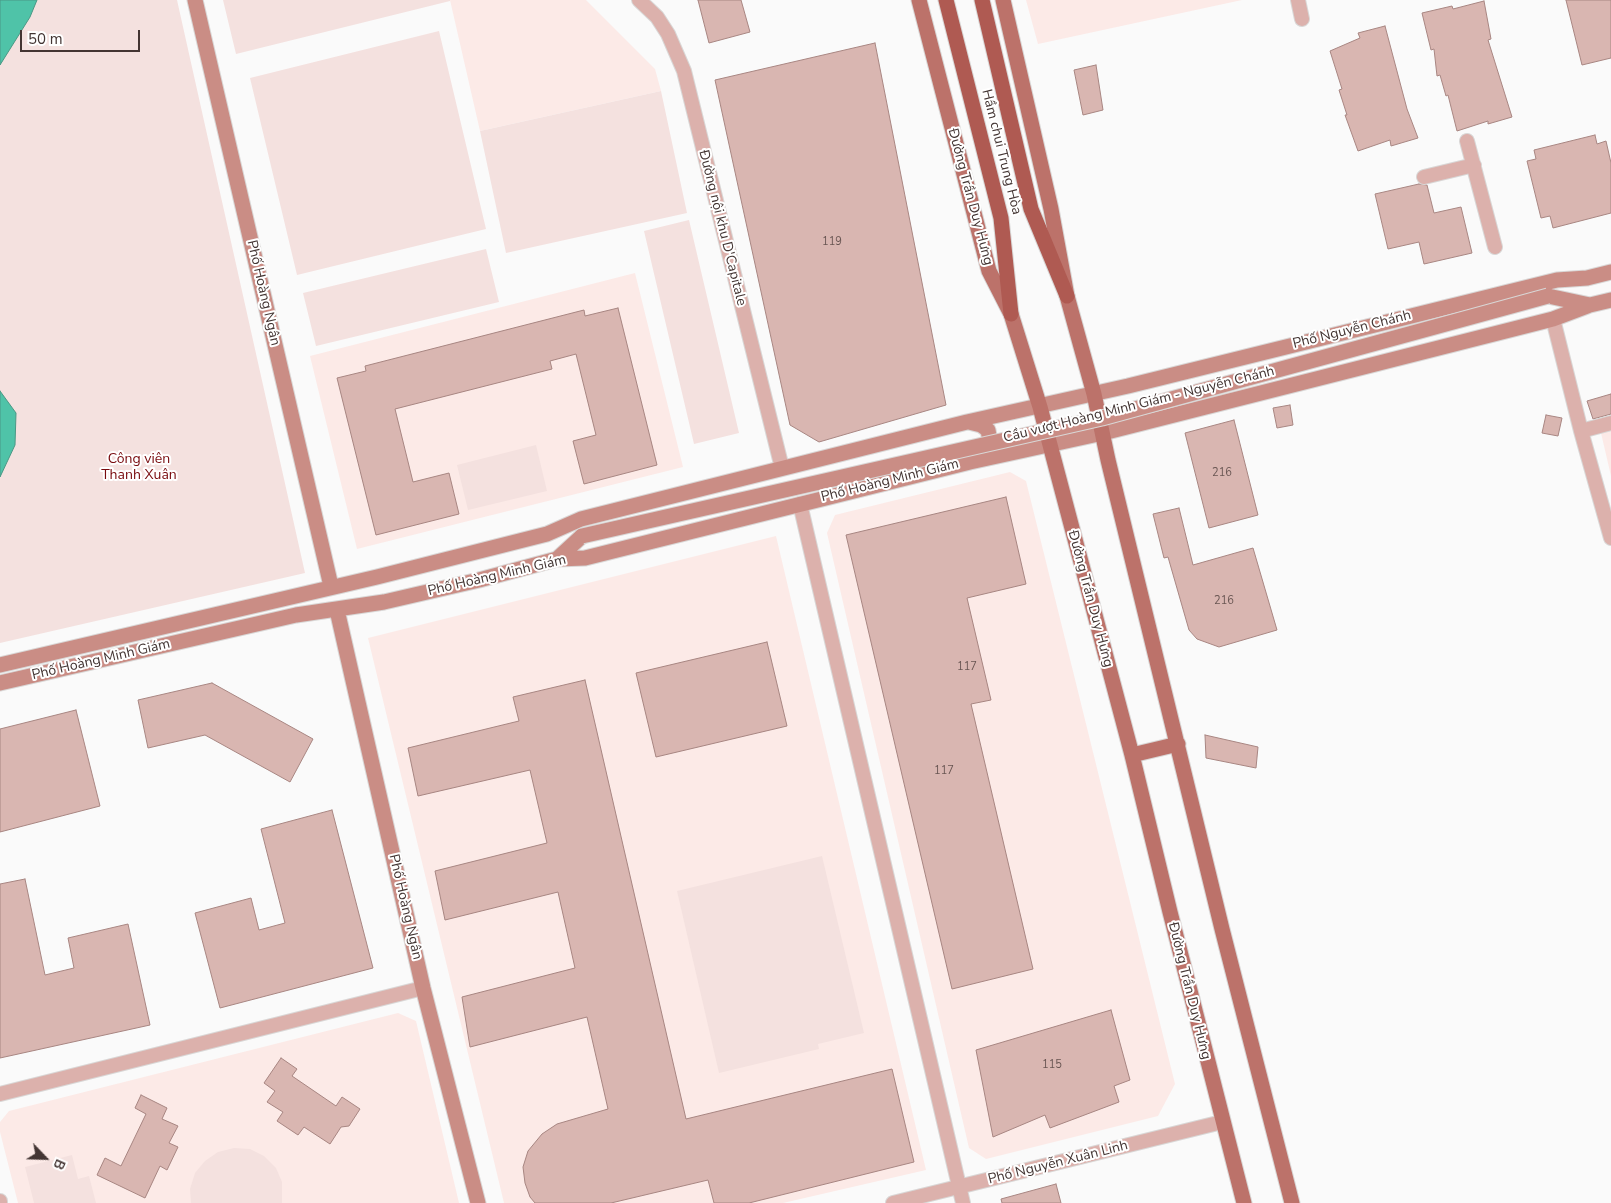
<!DOCTYPE html>
<html>
<head>
<meta charset="utf-8">
<style>
  body { margin:0 }
  #map { position:relative; width:1611px; height:1203px; overflow:hidden; background:#fafafa; font-family:"Nunito Sans",sans-serif }
  canvas { display:block }
  .north { position:absolute; left:20px; top:1133px; width:50px; height:50px; -webkit-text-stroke:4px #fff; paint-order:stroke; rotate:114deg; font-size:14px; font-weight:700; line-height:20px; text-align:center; color:#433533 }
  .north::after { content:''; display:block; margin:auto; width:18px; height:22px; background:#433533; clip-path:polygon(50% 0,100% 100%,50% 72%,0 100%) }
  .scale { position:absolute; left:20px; top:30px; width:120px; height:22px; box-sizing:border-box; border:2px solid #433533; border-top:0; padding-left:6px; font-size:15px; line-height:18px; white-space:nowrap; color:#433533; -webkit-text-stroke:4px #fff; paint-order:stroke }
</style>
</head>
<body>
<div id="map">
<canvas width="1611" height="1203"></canvas>
<div class="north">B</div>
<div class="scale">50 m</div>
</div>
<script>
const context = document.querySelector('canvas').getContext('2d');
context.lineJoin = 'round';
function fill(path, color) { context.fillStyle = color; context.fill(path, 'evenodd'); }
const toPath = rows => new Path2D(rows.map(r => 'M' + r).join(''));
function strokePath(path, color, width, dash) { context.strokeStyle = color; context.lineWidth = width; context.lineCap = dash ? 'butt' : 'round'; context.setLineDash(dash || []); context.stroke(path); }
function write(font, color, halo, rows, align = 'center') {
  context.font = font + ' "Nunito Sans",sans-serif'; context.lineWidth = 4; context.setLineDash([]); context.textBaseline = 'middle'; context.strokeStyle = halo; context.fillStyle = color; for (const [text, x, y, turn = 0] of rows) {
    context.save(); context.translate(x, y); context.rotate((+turn || 0) * Math.PI / 180); context.textAlign = isNaN(turn) ? turn : align; if (halo) context.strokeText(text, 0, 0); context.fillText(text, 0, 0); context.restore();
  }
}
fill(toPath([
  [450,0,586,0,655,69,661,91,480,131],
  [1026,0,1242,0,1038,44],
  [635,273,683,467,357,549,310,356],
  [1611,430,1611,476,1601,433],
  [1010,472,1026,481,1175,1084,1158,1116,986,1159,969,1148,827,533,835,515],
  [776,536,926,1170,783,1203,504,1203,368,638],
  [398,1013,416,1021,459,1203,18,1203,0,1132,0,1122,9,1111]
]), '#fceae7');
fill(toPath([
  [0,0,177,0,305,573,0,643],
  [223,0,450,0,450,1,236,54],
  [439,31,486,229,297,275,250,78],
  [661,91,687,213,506,253,480,131],
  [689,220,739,433,694,444,644,231],
  [486,249,499,302,316,346,303,293],
  [536,445,547,491,468,510,457,465],
  [822,856,864,1033,818,1044,819,1049,719,1073,677,891],
  [234,1148,250,1149,264,1156,276,1168,282,1182,282,1203,191,1203,190,1189,195,1173,205,1161,218,1152],
  [72,1155,78,1179,89,1176,96,1203,34,1203,25,1167]
]), '#f4e1df');
const water = toPath([
  [0,0,37,0,30,17,0,65,0,0],
  [0,391,16,413,15,445,0,477,0,391]
]);
fill(water, '#4fc3a8');
strokePath(water, '#4b9885', 1);
const building = toPath([
  [698,0,741,0,750,32,709,43,698,0],
  [1566,0,1611,0,1611,58,1582,65,1566,0],
  [1484,1,1491,39,1488,40,1512,117,1488,124,1488,121,1457,131,1448,95,1446,96,1440,75,1437,76,1434,49,1431,50,1422,13,1452,6,1453,9,1484,1],
  [1385,26,1407,109,1418,138,1391,146,1390,140,1358,151,1345,115,1347,115,1339,90,1342,89,1330,51,1360,38,1358,33,1385,26],
  [875,43,946,405,819,442,790,425,715,80,875,43],
  [1096,65,1103,110,1083,115,1074,70,1096,65],
  [1595,135,1597,144,1606,141,1611,163,1611,213,1553,228,1550,216,1541,218,1527,161,1536,159,1534,150,1595,135],
  [1419,184,1427,185,1434,213,1461,207,1472,253,1424,264,1419,242,1388,249,1375,194,1419,184],
  [618,308,657,465,584,484,573,441,596,435,576,354,550,361,552,369,395,409,413,482,449,473,459,514,376,535,337,378,366,371,365,366,584,310,585,316,618,308],
  [1611,394,1611,414,1593,419,1587,401,1611,394],
  [1290,405,1293,425,1277,428,1273,408,1290,405],
  [1546,415,1562,418,1558,436,1542,433,1546,415],
  [1234,420,1258,515,1209,528,1185,433,1234,420],
  [1006,497,1026,584,967,598,991,700,971,704,1033,969,952,989,846,535,1006,497],
  [1179,508,1193,565,1253,548,1277,630,1219,647,1197,639,1189,630,1168,557,1164,558,1153,514,1179,508],
  [767,642,787,726,656,757,636,673,767,642],
  [585,680,686,1119,892,1069,914,1162,749,1203,714,1203,708,1180,611,1203,535,1203,530,1197,525,1183,523,1167,528,1151,542,1134,557,1124,608,1109,587,1017,470,1047,462,997,575,968,558,892,445,920,435,871,547,843,530,770,418,796,408,748,519,721,513,697,585,680],
  [212,683,313,739,290,782,205,735,148,748,138,700,212,683],
  [76,710,100,806,0,832,0,729,76,710],
  [1205,735,1258,747,1256,768,1206,758,1205,735],
  [332,810,373,968,220,1008,195,913,251,898,259,930,285,923,261,829,332,810],
  [25,879,45,975,74,968,68,938,128,924,150,1025,0,1058,0,884,25,879],
  [1111,1010,1130,1080,1114,1086,1119,1102,1050,1128,1045,1115,993,1137,976,1050,1111,1010],
  [281,1058,297,1069,292,1076,336,1106,342,1097,360,1109,349,1126,341,1127,330,1144,304,1127,298,1135,277,1121,283,1112,267,1102,275,1091,264,1083,281,1058],
  [141,1095,167,1108,162,1119,178,1126,169,1143,178,1147,167,1170,160,1166,145,1198,97,1175,105,1158,121,1166,146,1114,135,1108,141,1095],
  [1056,1184,1061,1203,1002,1203,1001,1199,1056,1184]
]);
fill(building, '#d9b6b1');
strokePath(building, '#a88682', 1);
const street = toPath([
  [639,0,657,17,668,34,684,71,782,468],
  [1298,0,1302,19],
  [1467,141,1495,247],
  [1424,177,1474,165],
  [1553,319,1581,431,1611,538],
  [1581,431,1611,423],
  [800,504,963,1203],
  [0,1094,423,988],
  [0,1201,0,1203],
  [893,1203,1222,1122]
]);
const secondary = toPath([
  [195,0,331,586],
  [1548,296,1590,305],
  [969,422,981,425,988,430,990,441,981,453],
  [557,559,582,536],
  [337,610,423,988,478,1203],
  [0,665,377,577,547,534,581,519,967,422,1128,386,1557,280,1587,278,1611,272],
  [0,683,296,615,384,602,479,580,557,559,585,558,970,462,1103,433,1553,319,1590,305,1611,300]
]);
const primary = toPath([
  [919,0,989,271,1011,314,1040,407,1132,755,1170,912,1244,1203],
  [1003,0,1051,209,1067,296,1094,394,1108,460,1222,929,1292,1203],
  [1132,755,1178,744]
]);
const highway = toPath([
  [946,0,1001,218,1011,314],
  [982,0,1031,209,1067,296]
]);
strokePath(street, '#d9d7d6', 16);
strokePath(secondary, '#d9d7d6', 17);
strokePath(primary, '#d9d7d6', 17);
strokePath(highway, '#d9d7d6', 17);
strokePath(street, '#dcb1ac', 14);
strokePath(secondary, '#ca8d85', 15);
strokePath(primary, '#bc726a', 15);
strokePath(highway, '#af5a52', 15);
const secondaryBridge = toPath([
  [582,536,1102,418,1548,296]
]);
strokePath(secondaryBridge, '#d9d7d6', 17, []);
strokePath(secondaryBridge, '#ca8d85', 15);
write('11px', '#685552', null, [
  ["119",832,242],
  ["216",1222,473],
  ["216",1224,601],
  ["117",967,667],
  ["117",944,771],
  ["115",1052,1065]
]);
write('14px', '#433533', '#fff', [
  ["Hầm chui Trung Hòa",1001,152,76],
  ["Đường Trần Duy Hưng",970,197,75],
  ["Đường nội khu D'Capitale",722,228,76],
  ["Phố Hoàng Ngân",263,293,77],
  ["Phố Nguyễn Chánh",1352,330,-14],
  ["Cầu vượt Hoàng Minh Giám - Nguyễn Chánh",1139,405,-14],
  ["Phố Hoàng Minh Giám",890,481,-14],
  ["Phố Hoàng Minh Giám",497,576,-13],
  ["Đường Trần Duy Hưng",1090,599,75],
  ["Phố Hoàng Minh Giám",101,660,-13],
  ["Phố Hoàng Ngân",405,907,77],
  ["Đường Trần Duy Hưng",1189,991,76],
  ["Phố Nguyễn Xuân Linh",1058,1163,-14]
]);
write('14px', '#78090d', '#fff', [
  ["Công viên",139,460],
  ["Thanh Xuân",139,476]
]);
</script>
</body>
</html>
